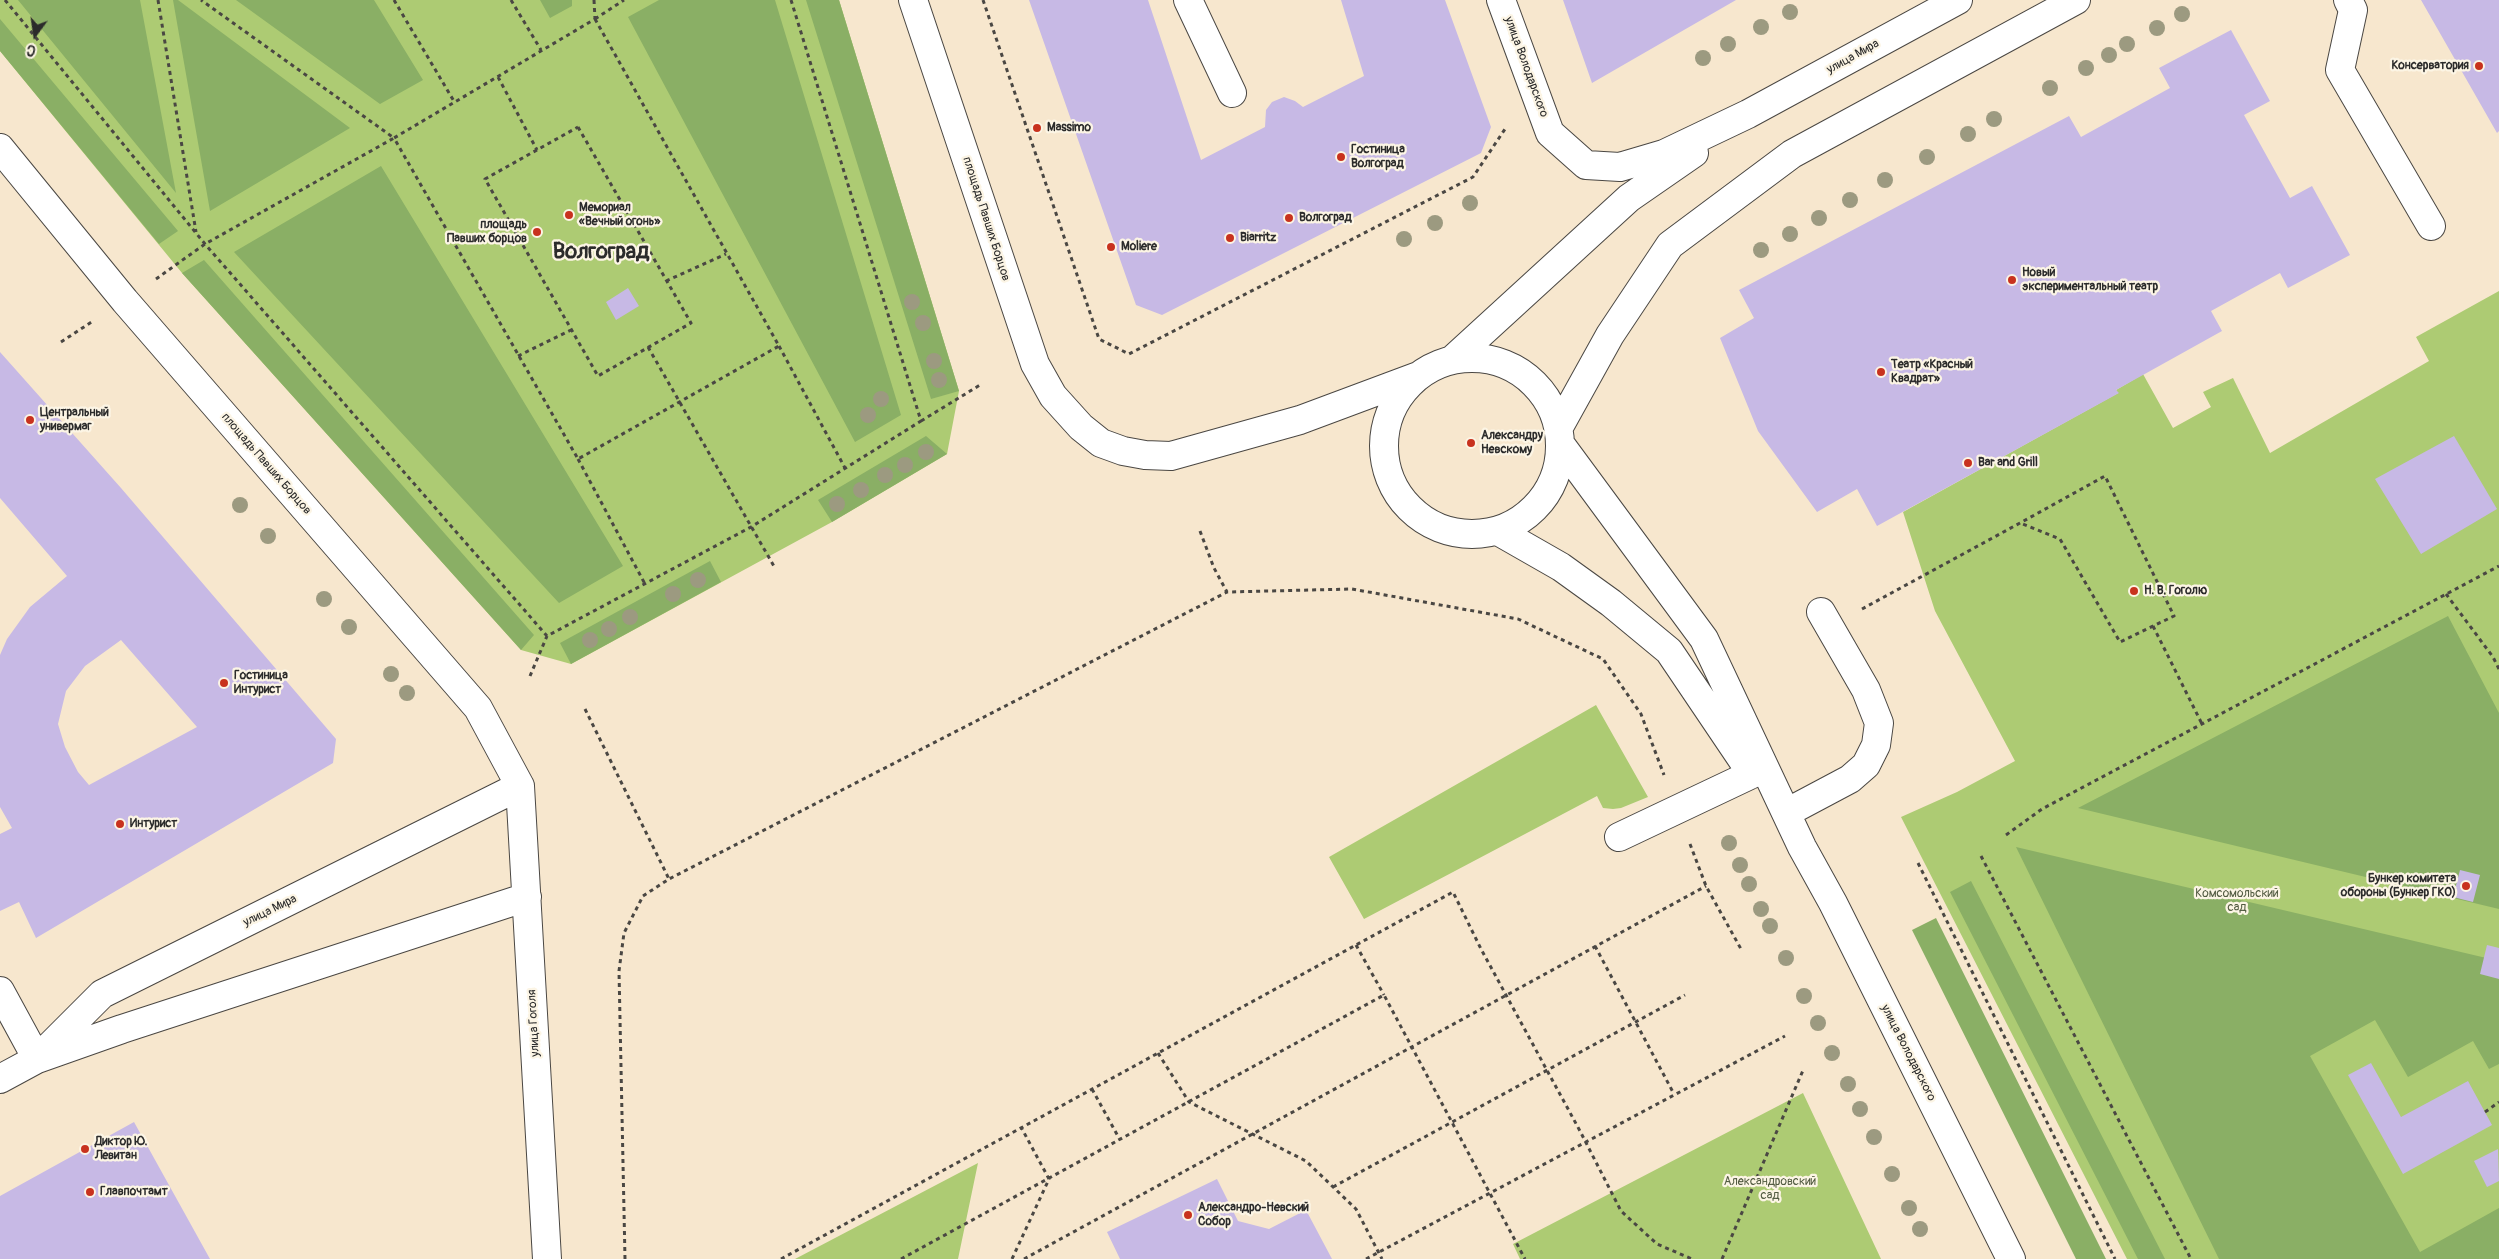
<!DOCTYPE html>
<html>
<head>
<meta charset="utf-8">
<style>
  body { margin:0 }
  #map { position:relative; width:2499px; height:1259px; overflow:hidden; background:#f7e7ce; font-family:Pangolin,sans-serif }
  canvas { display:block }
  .north { position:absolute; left:10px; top:10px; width:50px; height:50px; -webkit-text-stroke:4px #fcf5e5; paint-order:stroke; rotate:194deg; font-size:14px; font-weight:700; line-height:20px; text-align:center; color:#2b2b2b }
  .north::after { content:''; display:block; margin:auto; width:18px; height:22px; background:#2b2b2b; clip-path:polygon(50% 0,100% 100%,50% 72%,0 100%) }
</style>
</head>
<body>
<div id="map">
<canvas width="2499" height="1259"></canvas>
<div class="north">С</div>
</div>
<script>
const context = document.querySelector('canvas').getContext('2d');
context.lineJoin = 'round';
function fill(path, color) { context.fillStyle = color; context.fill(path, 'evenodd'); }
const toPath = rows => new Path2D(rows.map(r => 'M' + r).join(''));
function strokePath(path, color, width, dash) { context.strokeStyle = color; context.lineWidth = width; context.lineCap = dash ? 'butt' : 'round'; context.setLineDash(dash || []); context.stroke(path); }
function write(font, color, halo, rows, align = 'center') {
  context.font = font + ' Pangolin,sans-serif'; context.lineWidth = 4.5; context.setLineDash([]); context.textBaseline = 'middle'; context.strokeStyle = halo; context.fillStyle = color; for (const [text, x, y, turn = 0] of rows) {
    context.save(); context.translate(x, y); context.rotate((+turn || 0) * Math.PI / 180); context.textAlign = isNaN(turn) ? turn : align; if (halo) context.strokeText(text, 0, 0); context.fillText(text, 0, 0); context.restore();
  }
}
fill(toPath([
  [0,0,839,0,959,391,947,454,832,522,571,664,521,650,182,273,0,51],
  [2499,291,2499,1259,2127,1259,1901,817,1957,792,2015,761,1935,611,1903,512,2118,393,2116,390,2143,374,2173,428,2211,407,2203,392,2233,378,2270,453,2429,361,2416,337],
  [1596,705,1648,797,1621,808,1613,809,1603,808,1597,796,1364,919,1329,857],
  [1803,1093,1881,1259,1520,1259,1513,1244],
  [978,1163,958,1259,795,1259]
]), '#adcb73');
fill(toPath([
  [18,0,140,0,176,193],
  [173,0,178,0,350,128,210,211],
  [236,0,374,0,423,80,380,104],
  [540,0,572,0,572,6,550,18],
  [659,0,775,0,901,415,855,442,628,17],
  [806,0,839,0,959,391,931,399],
  [0,19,178,231,159,244,0,51],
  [381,166,623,566,559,603,234,252],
  [204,260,534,635,521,650,182,273],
  [926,436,947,454,832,522,818,500],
  [710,561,721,582,571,664,560,643],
  [2448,616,2499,713,2499,909,2078,808],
  [2016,847,2499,961,2499,1064,2489,1069,2473,1041,2408,1077,2375,1020,2310,1056,2420,1252,2499,1208,2499,1259,2219,1259],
  [1971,881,2165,1259,2138,1259,1950,892],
  [1936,918,2106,1259,2076,1259,1912,930]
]), '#8aaf65');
fill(toPath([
  [1029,0,1148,0,1201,160,1265,127,1266,110,1272,102,1284,97,1295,101,1303,107,1364,76,1341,0,1445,0,1491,127,1481,153,1162,315,1136,305],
  [1563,0,1736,0,1592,83],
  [2421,0,2499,0,2499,131,2497,133],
  [2231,30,2270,101,2244,115,2290,198,2312,186,2350,255,2288,288,2280,273,2211,311,2222,331,2116,390,2119,393,1877,526,1857,489,1817,512,1758,431,1720,338,1754,318,1739,290,2069,116,2081,137,2170,88,2159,68],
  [628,288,639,306,616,320,606,302],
  [0,352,121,488,336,739,333,763,36,938,19,902,0,911,0,834,12,828,0,807,0,655,7,639,30,607,67,576,0,498],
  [121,640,197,727,89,785,78,772,65,747,58,724,66,691,85,666],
  [2454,436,2497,509,2421,554,2375,479],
  [2460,870,2480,875,2473,902,2453,897],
  [2487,945,2499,948,2499,979,2480,974],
  [2371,1063,2401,1117,2468,1081,2492,1125,2403,1174,2348,1075],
  [134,1122,210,1259,0,1259,0,1196],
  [2498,1149,2499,1181,2487,1187,2474,1161],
  [1217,1179,1238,1221,1269,1229,1306,1210,1332,1259,1120,1259,1107,1232]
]), '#c7b9e5');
const minor = toPath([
  [913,0,1035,364,1053,396,1081,427,1101,443,1123,451,1145,455,1171,456,1300,420,1418,376],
  [1188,0,1232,93],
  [1501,0,1550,133,1586,165,1620,167,1664,154,1748,114,1958,0],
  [2348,0,2353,10,2340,70,2431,226],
  [0,148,125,301,478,708,520,786,547,1259],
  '1384 446a88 88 0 1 1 176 0a88 88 0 1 1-176 0Z',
  [1452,360,1629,198,1694,153],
  [1559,427,1610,335,1670,245,1792,154,2076,0],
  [1561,445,1704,639,1802,847,1833,903,2011,1259],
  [1498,531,1561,567,1611,603,1669,651,1752,774],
  [1786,813,1850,779,1866,765,1876,745,1879,723,1866,690,1821,612],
  [1619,837,1752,774],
  [0,991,37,1059],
  [37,1059,102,994,520,786],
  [0,1079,37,1059,122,1029,527,897]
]);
strokePath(minor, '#4a4743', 30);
strokePath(toPath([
  [5,0,205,244,547,636,751,527,921,421,791,0],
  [158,0,196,232],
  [394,0,455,103],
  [511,0,541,50],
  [594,0,595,19],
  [983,0,1099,339,1129,354,1473,177,1505,129],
  [595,19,779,346,578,459,394,138,595,19],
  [595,19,624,0],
  [498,77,537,150],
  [578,127,691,323,598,376,485,179,578,127],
  [156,279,205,244,394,138,201,0],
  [666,281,726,254],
  [61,342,93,321],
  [779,346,845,468],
  [648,347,775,568],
  [518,356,571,330],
  [921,421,980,385],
  [578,459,645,584],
  [1200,531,1214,568,1227,592,1352,589,1518,619,1603,659,1641,714,1664,775],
  [2446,594,2493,657,2499,669],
  [1862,609,2020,523,2105,476,2174,616,2120,642,2060,539,2020,523],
  [2153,626,2202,724],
  [530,676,547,636],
  [585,709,669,879],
  [2006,835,2042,809,2499,566],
  [1690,844,1706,886,1741,949],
  [1981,856,2191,1259],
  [1918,863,2115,1259],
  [1356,945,1384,995],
  [1595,946,1674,1094],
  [1158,1053,1189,1102,1306,1161,1356,1209,1382,1259],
  [1092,1089,1120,1140],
  [2485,1112,2499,1102],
  [1333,1187,1685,995],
  [625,1259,619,971,624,933,643,896,669,879,1227,592],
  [781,1259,1453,892,1481,949,1580,1131,1621,1211,1657,1244,1692,1259],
  [901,1259,1384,995,1525,1259],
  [1012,1259,1049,1179,1021,1127],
  [1024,1259,1706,886],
  [1366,1259,1785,1036],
  [1722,1259,1804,1068]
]), '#4a4743', 3, [4, 4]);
strokePath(minor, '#fff', 28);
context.fillStyle = '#9c9a80';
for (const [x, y] of [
  [1790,12],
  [2182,14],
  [1761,27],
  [2157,28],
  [1728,44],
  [2127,44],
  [2109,55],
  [1703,58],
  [2086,68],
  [2050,88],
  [1994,119],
  [1968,134],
  [1927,157],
  [1885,180],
  [1850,200],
  [1470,203],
  [1819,218],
  [1435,223],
  [1790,234],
  [1404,239],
  [1761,250],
  [912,302],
  [923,323],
  [934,361],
  [939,380],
  [881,399],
  [868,415],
  [926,452],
  [905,465],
  [885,475],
  [861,490],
  [837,504],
  [240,505],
  [268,536],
  [698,580],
  [673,594],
  [324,599],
  [630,617],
  [349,627],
  [609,629],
  [590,640],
  [391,674],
  [407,693],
  [1729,843],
  [1740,865],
  [1749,884],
  [1761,909],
  [1770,926],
  [1786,958],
  [1804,996],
  [1818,1023],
  [1832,1053],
  [1848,1084],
  [1860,1109],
  [1874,1137],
  [1892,1174],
  [1909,1208],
  [1920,1229]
]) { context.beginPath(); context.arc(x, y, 8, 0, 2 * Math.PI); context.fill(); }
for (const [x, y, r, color] of [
  [2479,66,5,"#c8321e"],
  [1037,128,5,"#c8321e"],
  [1341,157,5,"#c8321e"],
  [569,215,5,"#c8321e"],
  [1289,218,5,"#c8321e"],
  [537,232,5,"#c8321e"],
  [1230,238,5,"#c8321e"],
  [1111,247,5,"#c8321e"],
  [2012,280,5,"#c8321e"],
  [1881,372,5,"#c8321e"],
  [30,420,5,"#c8321e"],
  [1471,443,5,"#c8321e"],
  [1968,463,5,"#c8321e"],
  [2134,591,5,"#c8321e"],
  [224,683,5,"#c8321e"],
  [120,824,5,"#c8321e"],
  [2466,886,5,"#c8321e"],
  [85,1149,5,"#c8321e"],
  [90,1192,5,"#c8321e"],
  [1188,1215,5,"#c8321e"]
]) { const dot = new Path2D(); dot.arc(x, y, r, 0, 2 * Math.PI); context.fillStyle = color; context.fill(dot); strokePath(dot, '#fcf5e5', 2); }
write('12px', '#2b2b2b', '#fcf5e5', [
  ["улица Мира",1853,57,-29],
  ["улица Володарского",1526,67,70],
  ["площадь Павших Борцов",986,219,72],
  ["площадь Павших Борцов",266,464,49],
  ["улица Мира",270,911,-26],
  ["улица Гоголя",534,1023,-93],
  ["улица Володарского",1908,1053,63]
]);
write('bold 12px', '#2b2b2b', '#fcf5e5', [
  ["Консерватория",2469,66,"right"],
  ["Massimo",1047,128],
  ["Гостиница",1351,150],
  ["Волгоград",1351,164],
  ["Мемориал",579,208],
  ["«Вечный огонь»",579,222],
  ["Волгоград",1299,218],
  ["площадь",527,225,"right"],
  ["Павших борцов",527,239,"right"],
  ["Biarritz",1240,238],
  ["Moliere",1121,247],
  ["Новый",2022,273],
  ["экспериментальный театр",2022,287],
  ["Театр «Красный",1891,365],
  ["Квадрат»",1891,379],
  ["Центральный",40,413],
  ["универмаг",40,427],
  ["Александру",1481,436],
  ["Невскому",1481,450],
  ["Bar and Grill",1978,463],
  ["Н. В. Гоголю",2144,591],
  ["Гостиница",234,676],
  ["Интурист",234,690],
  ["Интурист",130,824],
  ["Бункер комитета",2456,879,"right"],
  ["обороны (Бункер ГКО)",2456,893,"right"],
  ["Диктор Ю.",95,1142],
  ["Левитан",95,1156],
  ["Главпочтамт",100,1192],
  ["Александро-Невский",1198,1208],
  ["Собор",1198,1222]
], 'left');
write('12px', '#525b41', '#fcf5e5', [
  ["Комсомольский",2237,894],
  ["сад",2237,908],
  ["Александровский",1770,1182],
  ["сад",1770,1196]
]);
write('bold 22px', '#2b2b2b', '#fcf5e5', [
  ["Волгоград",601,252]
]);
</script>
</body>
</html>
